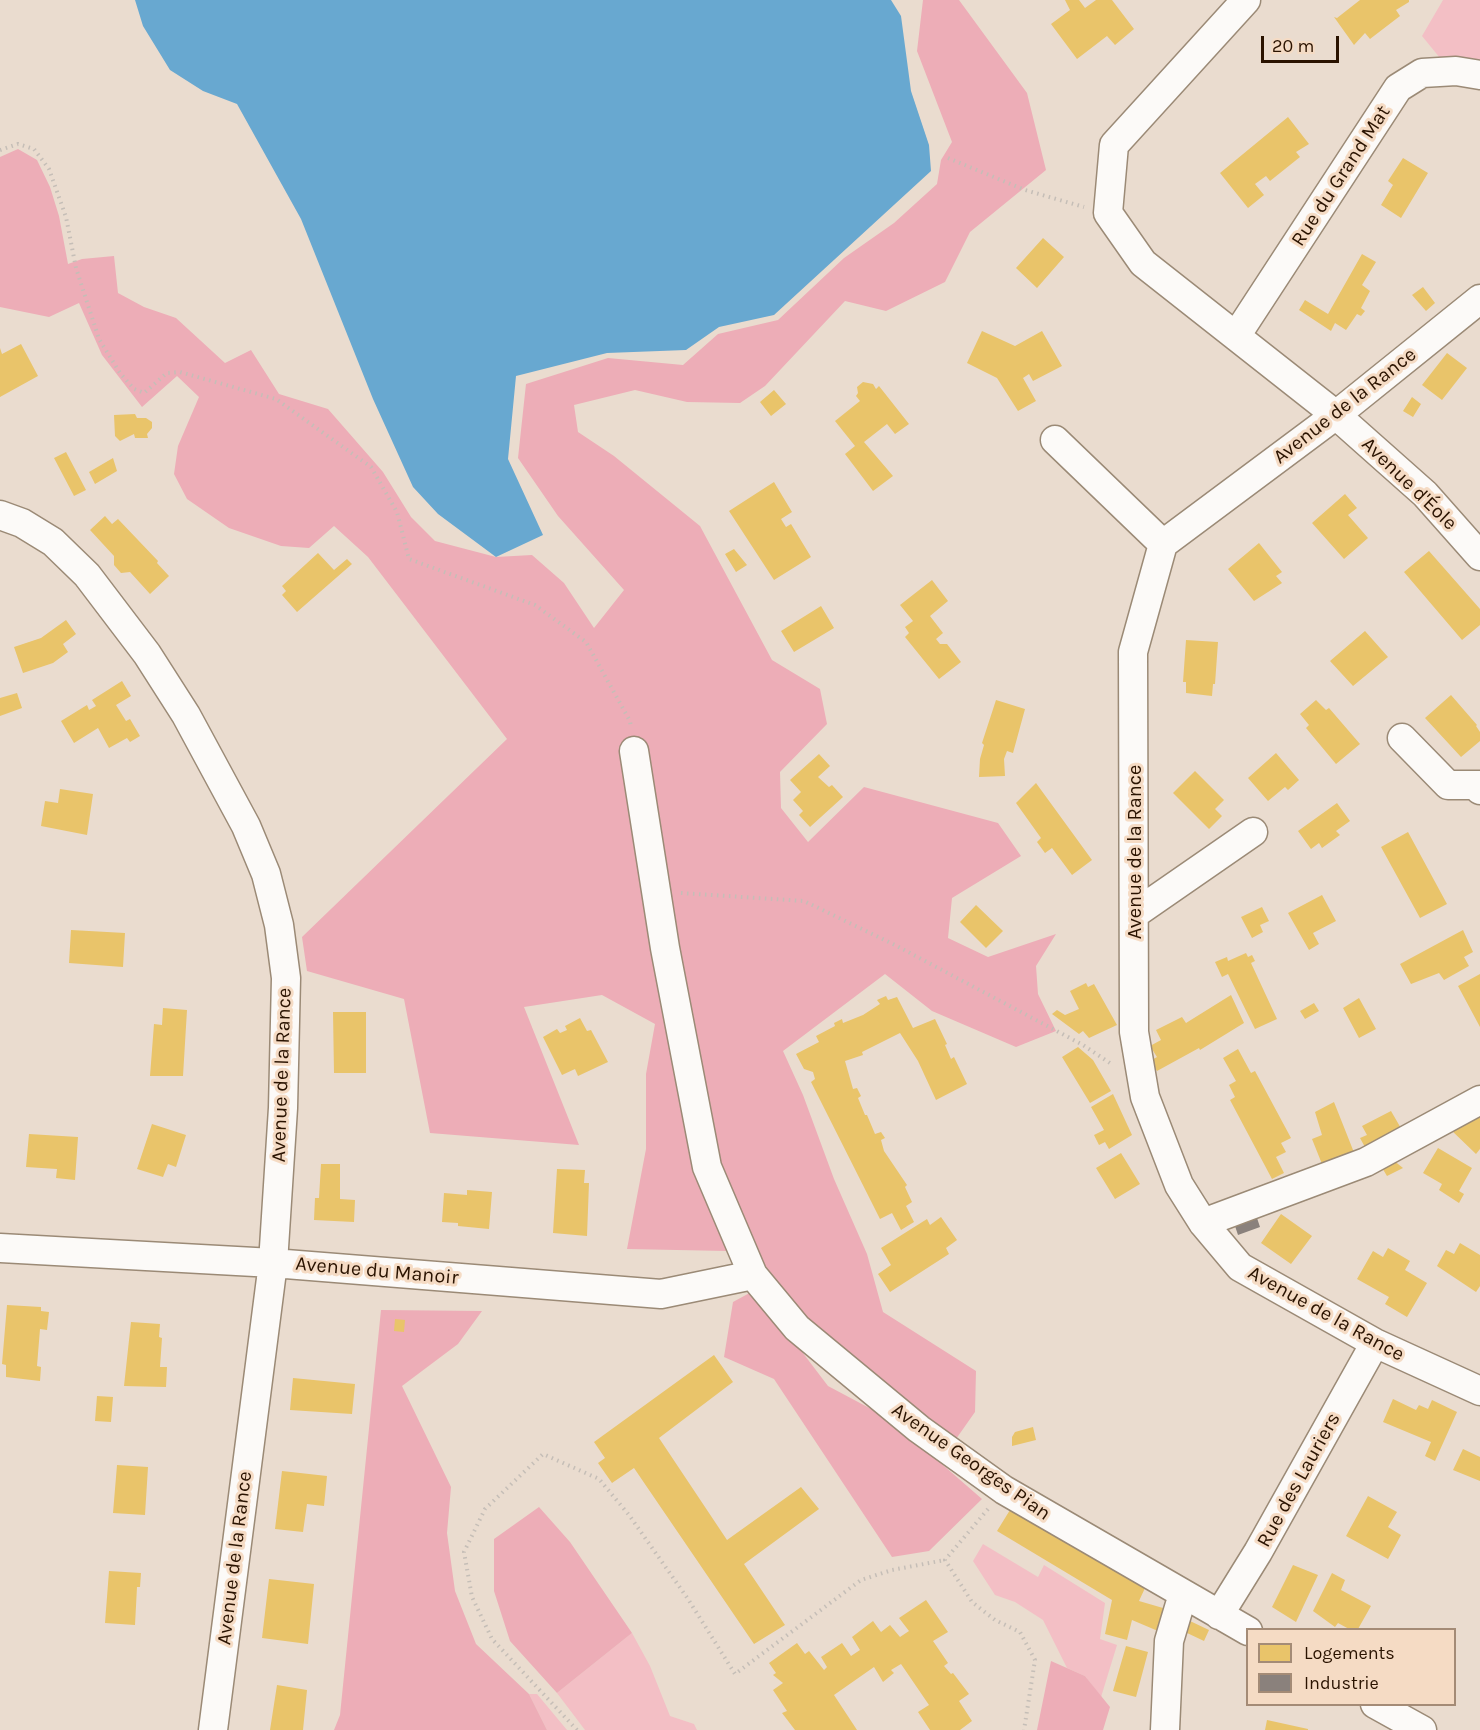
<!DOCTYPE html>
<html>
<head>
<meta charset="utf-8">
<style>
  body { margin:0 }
  #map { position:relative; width:1480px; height:1730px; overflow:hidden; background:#eadccf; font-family:Karla,sans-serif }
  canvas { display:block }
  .legend { position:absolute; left:1246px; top:1628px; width:210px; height:78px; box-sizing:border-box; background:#f5dbc4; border:2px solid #a48b76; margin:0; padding:8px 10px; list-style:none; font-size:18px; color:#2a1300 }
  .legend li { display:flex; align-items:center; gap:12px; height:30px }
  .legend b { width:30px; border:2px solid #a48b76 }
  .scale { position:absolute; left:1261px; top:36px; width:78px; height:27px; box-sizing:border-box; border:3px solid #2a1300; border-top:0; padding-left:8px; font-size:18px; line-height:21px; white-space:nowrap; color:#2a1300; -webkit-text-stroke:4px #f5dbc4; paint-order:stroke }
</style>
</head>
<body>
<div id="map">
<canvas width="1480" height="1730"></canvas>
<ul class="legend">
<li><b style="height:16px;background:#e9c46a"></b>Logements</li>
<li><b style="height:16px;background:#8a817c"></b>Industrie</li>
</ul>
<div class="scale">20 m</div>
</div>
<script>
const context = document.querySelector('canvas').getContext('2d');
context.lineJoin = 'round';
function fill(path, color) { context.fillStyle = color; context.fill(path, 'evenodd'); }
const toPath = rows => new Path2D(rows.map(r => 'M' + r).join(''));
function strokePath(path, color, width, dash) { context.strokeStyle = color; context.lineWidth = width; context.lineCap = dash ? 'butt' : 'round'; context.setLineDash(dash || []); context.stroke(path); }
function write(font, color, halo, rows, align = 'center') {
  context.font = font + ' Karla,sans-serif'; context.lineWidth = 6; context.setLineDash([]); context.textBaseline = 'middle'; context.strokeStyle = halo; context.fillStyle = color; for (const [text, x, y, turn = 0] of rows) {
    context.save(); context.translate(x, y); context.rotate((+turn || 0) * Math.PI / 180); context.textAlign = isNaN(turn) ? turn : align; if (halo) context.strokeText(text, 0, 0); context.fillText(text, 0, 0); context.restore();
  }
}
fill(toPath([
  [1443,0,1480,0,1480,69,1461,66,1440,58,1422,36],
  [983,1544,1038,1577,1044,1565,1105,1603,1100,1639,1117,1645,1101,1697,1085,1676,1067,1668,1043,1620,1015,1602,995,1595,973,1561],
  [632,1633,650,1666,670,1716,694,1724,697,1730,585,1730,557,1693],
  [529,1694,537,1694,567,1730,547,1730]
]), '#f3bfc5');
fill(toPath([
  [923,0,959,0,1027,93,1046,170,970,232,945,282,886,311,845,301,765,386,740,403,687,402,635,390,574,405,578,432,614,456,700,526,772,660,820,689,827,724,780,772,781,808,808,842,864,787,998,823,1021,856,952,898,948,938,988,957,1056,934,1036,966,1038,994,1056,1031,1016,1047,932,1011,885,974,783,1051,803,1095,834,1179,867,1254,883,1312,976,1371,975,1412,956,1439,921,1420,775,1289,727,1251,627,1249,646,1149,646,1074,655,1024,602,995,524,1007,579,1145,430,1133,404,999,307,971,302,937,507,739,368,557,334,526,309,548,281,546,229,528,187,499,174,474,178,446,199,397,177,376,142,407,102,355,79,303,49,317,0,307,0,157,18,149,37,160,50,187,59,216,68,264,82,259,114,256,118,293,144,307,176,318,225,363,251,350,279,394,328,409,383,472,411,517,435,541,496,557,532,555,564,583,594,628,624,590,558,516,518,458,526,384,608,358,683,365,718,334,778,320,844,258,894,223,937,184,941,160,952,142,917,51],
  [755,1290,828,1386,890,1419,982,1499,929,1551,892,1557,774,1379,724,1357,733,1302],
  [381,1310,482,1311,458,1344,402,1386,451,1487,447,1533,455,1591,476,1644,529,1694,547,1730,334,1730,340,1715],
  [539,1507,570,1542,632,1633,557,1693,510,1641,494,1591,494,1539],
  [1051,1661,1085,1676,1110,1707,1103,1730,1037,1730]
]), '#edadb7');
fill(toPath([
  [135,0,891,0,901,16,911,91,929,145,931,171,774,315,719,327,686,350,607,353,516,376,508,459,543,535,496,557,438,514,413,487,373,399,301,219,237,104,203,91,170,70,143,26]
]), '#68a8d0');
fill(toPath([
  [1065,0,1079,0,1085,8,1096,0,1112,0,1134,29,1115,45,1107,36,1077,59,1051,24,1070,10],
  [1360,0,1409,0,1409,2,1396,10,1400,16,1370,39,1365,33,1354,45,1334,17,1337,18],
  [1288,117,1309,144,1296,152,1300,157,1270,181,1266,176,1255,184,1264,195,1248,208,1220,173],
  [1403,158,1428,173,1401,218,1381,205,1393,185,1388,181],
  [1043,238,1064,257,1037,288,1016,268],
  [1362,254,1376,262,1362,285,1370,291,1361,308,1365,311,1361,316,1357,314,1346,330,1335,323,1331,331,1299,310,1305,300,1328,314],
  [1423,287,1435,303,1426,311,1412,295],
  [982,331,1015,346,1042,331,1062,366,1033,381,1029,374,1023,378,1036,401,1018,411,997,378,967,363],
  [21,344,38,376,0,397,0,348,2,354],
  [1447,353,1467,368,1442,400,1422,385],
  [863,382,873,384,876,389,879,386,909,424,895,434,887,424,864,442,893,476,873,491,845,454,855,446,835,421,860,401,856,396,858,393,857,387],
  [774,390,786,404,771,416,760,402],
  [1412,397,1421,404,1413,417,1403,411],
  [135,414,137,418,146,418,152,422,152,428,147,434,148,438,135,438,134,434,120,441,115,436,114,415],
  [66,452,86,490,74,496,54,458],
  [113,458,117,471,95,484,89,472],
  [774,482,792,512,781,519,786,527,791,524,811,557,774,580,729,511],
  [1345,494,1357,508,1348,515,1368,538,1344,559,1312,523],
  [105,516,112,524,118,519,158,561,157,563,169,576,150,594,130,572,121,573,114,565,114,556,90,530],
  [1259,543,1282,572,1276,576,1282,583,1254,601,1228,569],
  [734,549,747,565,736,572,725,554],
  [1429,551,1480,609,1480,625,1462,640,1404,572],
  [318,553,334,570,347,559,352,564,297,612,282,595,286,591,282,586],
  [932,580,948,601,930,616,943,633,936,639,940,644,947,644,961,662,939,679,905,637,909,633,905,627,913,621,900,605],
  [821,606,834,628,794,652,781,631],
  [66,620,76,634,63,644,68,652,53,663,23,673,14,647,41,638],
  [1365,631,1388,657,1353,686,1330,661],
  [1186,640,1218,642,1215,684,1213,684,1212,696,1186,693,1186,682,1183,682],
  [122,681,131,696,116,705,126,721,130,719,140,736,130,742,127,738,109,748,98,728,74,743,61,721,87,705,89,710,96,706,92,700],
  [17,693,22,708,0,716,0,698],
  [1451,695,1477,725,1476,726,1480,732,1480,741,1461,757,1425,718],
  [996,700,1025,709,1013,753,1007,751,1004,759,1005,776,979,777,980,759,984,745,982,743],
  [1316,700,1326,710,1329,708,1360,744,1336,764,1306,728,1309,725,1300,714],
  [1276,753,1299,780,1288,790,1285,787,1268,801,1248,778],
  [819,754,830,766,818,777,829,787,832,785,843,797,810,827,799,815,803,811,793,800,801,792,790,780],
  [1195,771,1224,800,1215,809,1222,816,1209,829,1173,793],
  [1036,783,1092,860,1072,875,1052,848,1045,853,1037,842,1041,838,1016,803],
  [60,789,93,794,87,835,41,826,45,801,58,803],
  [1337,803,1350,821,1336,831,1340,835,1322,848,1319,843,1311,849,1298,831],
  [1408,832,1447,904,1420,918,1381,847],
  [1322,895,1336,921,1313,933,1319,944,1309,950,1288,913],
  [976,905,1003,931,986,948,960,922],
  [1262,907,1269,921,1260,925,1263,932,1252,938,1241,917],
  [71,930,125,933,123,967,69,963],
  [1463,930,1473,952,1464,957,1469,966,1444,980,1439,973,1411,984,1400,964],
  [1246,953,1248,957,1252,955,1255,961,1251,963,1277,1019,1255,1029,1228,974,1222,977,1215,962,1227,957,1228,961],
  [1480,974,1480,1027,1458,986],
  [1086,983,1088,987,1094,984,1117,1025,1089,1038,1083,1031,1079,1034,1052,1014,1057,1010,1065,1015,1079,1009,1070,991],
  [1231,995,1244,1023,1200,1050,1199,1048,1157,1071,1150,1061,1157,1057,1150,1046,1161,1040,1156,1030,1182,1017,1186,1023],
  [886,996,888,1000,897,997,913,1028,935,1019,947,1044,945,1045,951,1059,954,1057,967,1084,936,1100,918,1061,900,1033,862,1052,863,1055,845,1061,853,1089,857,1088,861,1096,858,1098,865,1115,867,1115,875,1134,881,1132,885,1138,881,1140,884,1151,907,1185,905,1187,912,1202,906,1206,914,1222,901,1230,892,1213,880,1219,811,1082,815,1079,813,1072,804,1069,796,1054,819,1042,816,1036,835,1026,834,1023,842,1019,843,1023,863,1015,880,1004,877,1000],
  [1359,998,1376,1029,1359,1038,1343,1008],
  [1314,1003,1319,1011,1305,1019,1300,1011],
  [163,1008,187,1010,183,1076,150,1076,154,1024,162,1025],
  [333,1012,366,1012,366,1073,334,1073],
  [580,1018,587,1031,591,1030,608,1062,578,1076,575,1069,562,1075,543,1037,557,1029,560,1033,567,1030,565,1026],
  [1078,1047,1093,1060,1111,1091,1090,1103,1062,1057],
  [1238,1049,1251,1073,1255,1071,1291,1138,1281,1143,1286,1152,1276,1157,1284,1173,1272,1179,1230,1100,1235,1097,1229,1085,1236,1081,1223,1058],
  [1113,1094,1132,1135,1109,1149,1105,1142,1099,1145,1094,1135,1104,1130,1091,1107],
  [1334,1102,1355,1155,1324,1169,1312,1139,1322,1135,1315,1112],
  [1391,1111,1402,1130,1366,1149,1360,1138,1367,1135,1362,1126],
  [1480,1112,1480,1149,1476,1154,1450,1129],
  [152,1124,186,1135,176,1167,168,1164,163,1177,137,1169],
  [29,1134,78,1137,75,1180,56,1178,57,1169,26,1167],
  [1438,1148,1472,1168,1459,1191,1464,1194,1459,1203,1439,1190,1442,1184,1423,1173],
  [1121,1153,1140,1184,1115,1199,1096,1168],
  [1393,1160,1403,1168,1387,1176,1381,1166],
  [321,1164,340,1164,340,1199,355,1200,354,1222,314,1220,315,1198,319,1198],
  [557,1169,585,1170,584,1183,589,1183,587,1236,553,1233],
  [467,1190,492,1192,489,1229,458,1226,458,1223,442,1222,444,1193,467,1195],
  [1281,1214,1312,1236,1291,1264,1261,1243],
  [941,1217,957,1240,946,1248,949,1254,890,1292,878,1274,891,1265,881,1248,927,1219,930,1225],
  [1460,1243,1480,1255,1480,1286,1476,1292,1437,1266,1446,1250,1454,1254],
  [1388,1248,1410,1261,1405,1270,1427,1283,1407,1317,1385,1304,1389,1297,1357,1279,1373,1251,1383,1257],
  [7,1305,41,1307,41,1311,49,1312,47,1330,40,1329,37,1366,41,1367,40,1381,6,1377,6,1365,2,1364],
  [395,1319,405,1320,404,1332,394,1331],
  [131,1322,160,1324,159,1337,162,1338,160,1367,167,1367,166,1387,124,1386],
  [714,1355,733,1382,659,1438,727,1540,801,1487,819,1509,744,1564,785,1625,754,1644,634,1468,612,1483,598,1463,605,1458,594,1442],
  [293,1378,355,1384,352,1414,290,1410],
  [97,1396,113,1397,111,1422,95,1421],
  [1393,1399,1416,1410,1419,1405,1428,1409,1432,1400,1457,1412,1435,1461,1425,1456,1431,1442,1383,1422],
  [1033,1427,1036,1440,1012,1446,1012,1437,1015,1432],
  [1463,1449,1480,1457,1480,1481,1453,1470],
  [117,1465,148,1467,145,1515,113,1513],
  [282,1471,327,1476,324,1506,307,1504,303,1532,275,1529],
  [1368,1496,1397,1512,1388,1527,1401,1535,1388,1559,1346,1536],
  [1010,1510,1145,1588,1139,1601,1163,1608,1158,1631,1132,1620,1127,1640,1105,1634,1112,1600,997,1531],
  [1293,1565,1318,1575,1296,1622,1272,1607],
  [109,1571,141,1573,140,1587,137,1587,135,1625,105,1623],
  [1332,1573,1345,1580,1341,1590,1371,1606,1358,1629,1349,1629,1338,1623,1335,1627,1313,1611],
  [269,1579,314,1584,308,1644,262,1638],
  [926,1600,948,1632,933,1641,948,1663,944,1666,951,1674,953,1673,969,1694,959,1701,972,1721,960,1730,930,1730,918,1712,929,1705,901,1664,891,1670,894,1673,883,1682,874,1667,834,1695,857,1730,795,1730,782,1713,787,1711,773,1690,783,1683,773,1675,776,1673,769,1663,797,1643,805,1654,809,1651,824,1670,827,1667,821,1657,842,1643,851,1656,860,1650,852,1637,873,1621,881,1632,890,1625,900,1637,909,1631,899,1618],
  [1190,1621,1209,1630,1204,1641,1185,1632],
  [1126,1646,1148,1652,1136,1697,1113,1691],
  [277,1685,307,1690,303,1730,270,1730],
  [1267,1720,1308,1729,1308,1730,1265,1730]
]), '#e9c46a');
fill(toPath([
  [1256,1215,1260,1227,1238,1235,1234,1223]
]), '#8a817c');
const street = toPath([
  [1246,0,1114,145,1108,213,1143,263,1336,415,1425,494,1480,556],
  [1480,299,1336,415,1163,544,1133,652,1134,1032,1145,1097,1179,1185,1203,1223,1240,1267,1375,1343,1480,1391],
  [1236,336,1398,88,1422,73,1456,71,1480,75],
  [1055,440,1163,544],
  [0,515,22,523,53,542,87,575,147,654,186,715,246,826,266,874,279,925,286,978,283,1108,273,1263,213,1730],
  [1402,738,1448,785,1478,785,1480,790],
  [634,751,665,948,707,1167,753,1275,797,1328,919,1429,1004,1490,1248,1631],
  [1136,913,1253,832],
  [1203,1223,1366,1162,1480,1100],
  [0,1248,273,1263,661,1294,753,1275],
  [1219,1615,1258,1552,1375,1343],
  [1375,1704,1422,1730],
  [1165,1730,1169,1641,1183,1594]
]);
strokePath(street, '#9b8a76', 31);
strokePath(toPath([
  [0,150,18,144,34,149,49,169,66,217,76,268,99,339,120,373,134,389,144,393,167,373,180,372,276,399,371,467,397,512,409,559,535,605,586,642,630,721,631,727],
  [948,158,1025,190,1084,207],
  [681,893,804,901,895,945,1083,1045,1113,1065],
  [988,1509,945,1560,972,1602,995,1620,1020,1632,1035,1660,1024,1730],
  [577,1730,492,1639,472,1597,464,1552,485,1509,543,1454,599,1479,629,1515,688,1599,735,1674,861,1580,892,1570,945,1560]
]), '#c5beb7', 4, [1.5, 4.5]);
strokePath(street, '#fcfaf8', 28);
write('20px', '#2a1300', '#f5dbc4', [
  ["Rue du Grand Mat",1341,176,-57],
  ["Avenue de la Rance",1345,406,-38],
  ["Avenue d'Éole",1409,484,44],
  ["Avenue de la Rance",1135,852,-90],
  ["Avenue de la Rance",282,1075,-88],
  ["Avenue du Manoir",377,1271,5],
  ["Avenue de la Rance",1326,1314,29],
  ["Avenue Georges Pian",971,1462,35],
  ["Rue des Lauriers",1299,1480,-61],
  ["Avenue de la Rance",235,1558,-83]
]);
</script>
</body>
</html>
